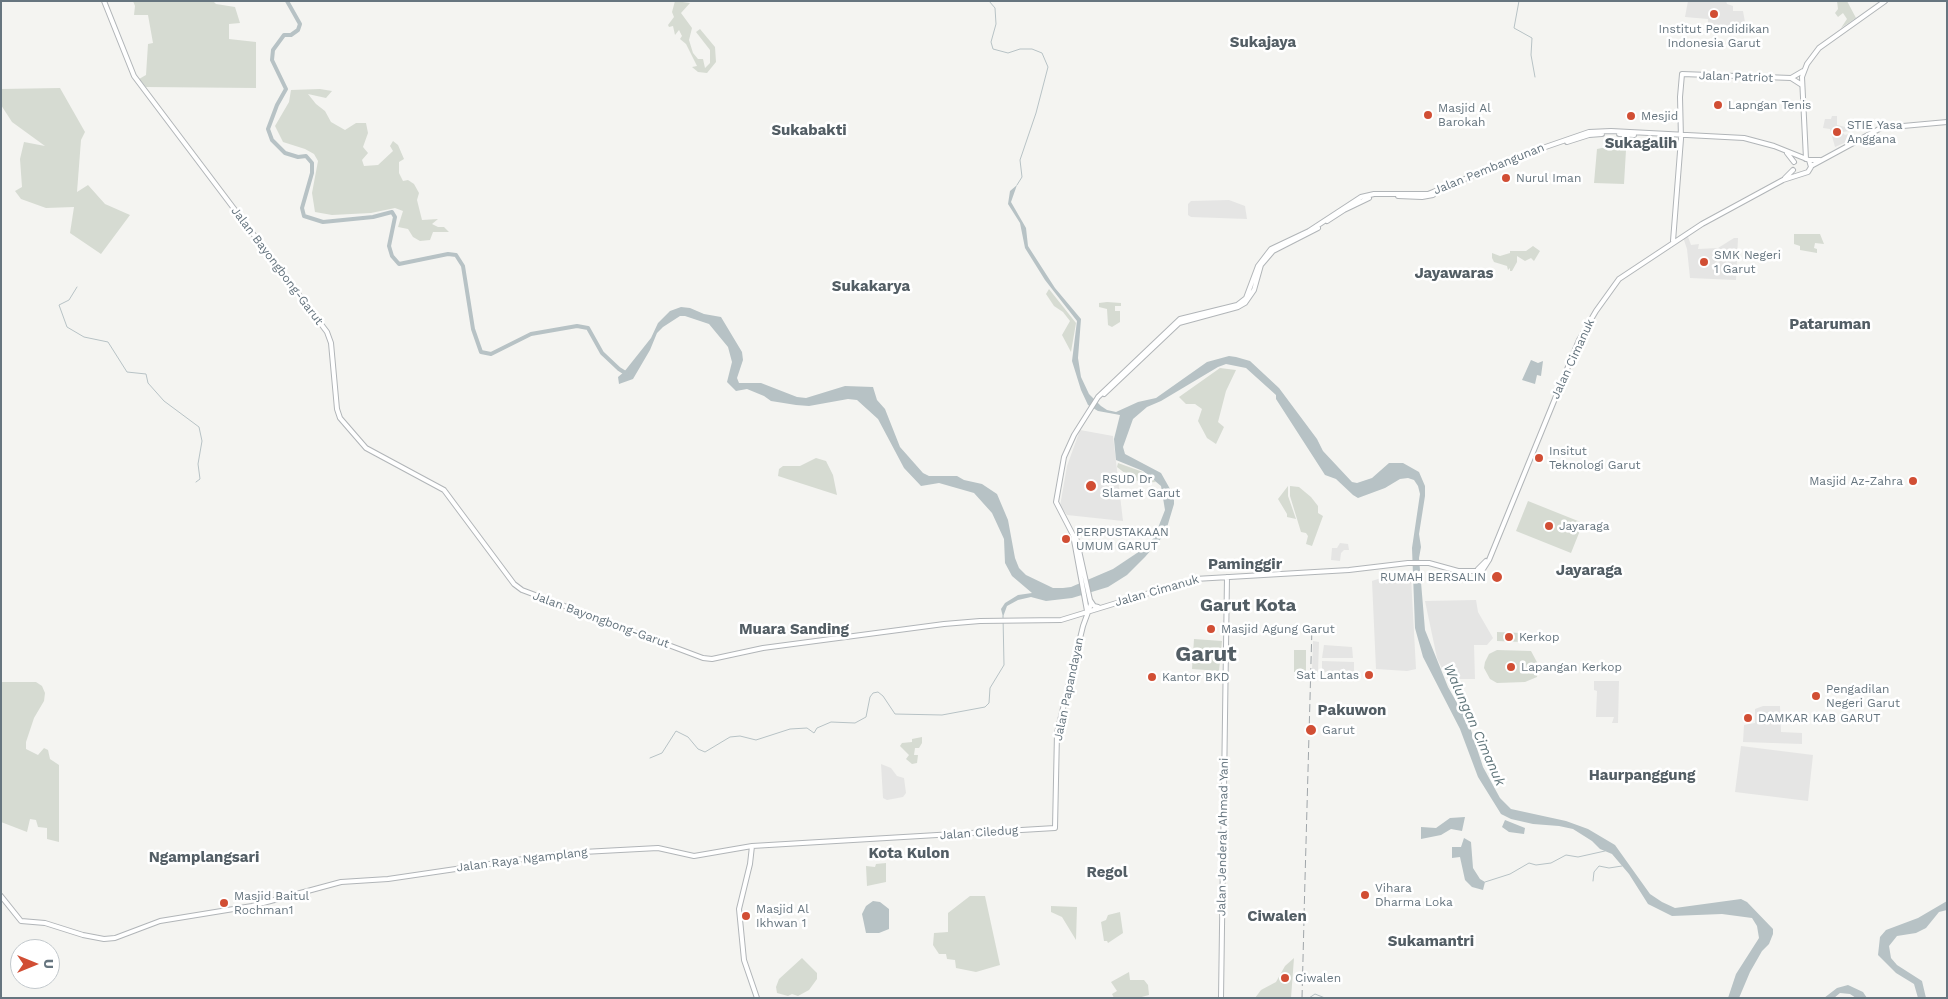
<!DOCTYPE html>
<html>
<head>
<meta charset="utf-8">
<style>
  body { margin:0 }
  #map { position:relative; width:1948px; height:999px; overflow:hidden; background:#f4f4f1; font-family:"Work Sans",sans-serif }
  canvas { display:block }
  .frame { position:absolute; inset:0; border:2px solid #66757f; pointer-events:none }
  .north { position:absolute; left:10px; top:939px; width:50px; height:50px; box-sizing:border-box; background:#fff; border:1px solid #c2c8cc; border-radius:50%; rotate:90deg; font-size:14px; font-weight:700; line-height:20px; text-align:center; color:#66757f }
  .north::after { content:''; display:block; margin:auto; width:18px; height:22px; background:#d14e34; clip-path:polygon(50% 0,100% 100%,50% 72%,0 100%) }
</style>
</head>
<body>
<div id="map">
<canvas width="1948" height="999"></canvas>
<div class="frame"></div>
<div class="north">U</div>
</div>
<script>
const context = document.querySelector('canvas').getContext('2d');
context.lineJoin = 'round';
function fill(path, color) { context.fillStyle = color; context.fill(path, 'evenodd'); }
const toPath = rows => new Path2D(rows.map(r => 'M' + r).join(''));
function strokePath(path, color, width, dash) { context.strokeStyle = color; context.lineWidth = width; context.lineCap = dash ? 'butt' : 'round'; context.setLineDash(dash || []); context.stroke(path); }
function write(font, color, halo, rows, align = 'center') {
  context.font = font + ' "Work Sans",sans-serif'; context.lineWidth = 5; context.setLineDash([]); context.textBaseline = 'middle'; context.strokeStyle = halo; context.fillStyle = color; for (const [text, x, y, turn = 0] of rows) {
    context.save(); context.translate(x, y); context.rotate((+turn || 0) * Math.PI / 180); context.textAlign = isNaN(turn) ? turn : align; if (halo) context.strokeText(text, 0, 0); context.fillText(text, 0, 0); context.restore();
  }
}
fill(toPath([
  [1688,1,1726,1,1727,4,1733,6,1733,11,1743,11,1746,28,1708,28,1708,19,1685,17],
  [1832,116,1837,116,1837,125,1850,128,1850,131,1842,132,1845,135,1851,133,1853,139,1835,147,1830,129,1823,128,1825,119,1831,119],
  [1229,200,1245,206,1247,219,1191,217,1188,215,1188,204,1191,201],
  [1687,234,1691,245,1699,244,1698,249,1718,248,1734,238,1738,238,1736,280,1690,278,1687,249,1683,237],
  [1080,430,1113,436,1123,521,1067,515,1060,506,1067,466],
  [1340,543,1348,544,1349,550,1344,550,1341,553,1340,561,1331,560,1332,548,1337,548],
  [1387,576,1396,580,1411,577,1416,669,1407,671,1376,669,1372,581],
  [1476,600,1478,612,1493,638,1487,645,1474,645,1475,679,1447,679,1437,658,1425,601],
  [1313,641,1319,642,1318,673,1312,672],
  [1324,645,1352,647,1353,658,1322,658],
  [1322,661,1354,662,1354,673,1322,672],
  [1594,681,1619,681,1618,723,1612,723,1614,717,1596,717,1597,691,1594,690],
  [1763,706,1780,706,1781,732,1802,733,1802,744,1743,742,1744,725,1755,723,1755,709],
  [1741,746,1813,755,1808,801,1735,792],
  [881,764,891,768,897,776,904,778,906,793,903,797,887,800,883,798]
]), '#e5e5e4');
fill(toPath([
  [133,1,213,1,216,4,235,7,240,23,229,24,229,39,256,42,256,88,146,87,139,79,146,75,148,44,153,43,148,15,134,15,135,6],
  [675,1,690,3,681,13,692,28,689,40,693,53,698,59,703,59,705,68,710,63,710,50,696,32,700,29,715,47,716,62,707,73,698,72,692,67,697,66,686,44,680,39,682,36,679,30,675,35,673,26,669,27,668,25,674,17,672,12],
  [1837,1,1847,1,1856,18,1841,28,1847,19,1843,13,1838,17,1835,13,1838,9],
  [60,88,85,132,81,140,77,192,88,185,105,204,130,215,101,254,70,233,74,207,46,208,21,199,15,191,22,187,20,159,24,142,45,146,12,122,1,105,1,89],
  [320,89,332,91,326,98,308,94,316,104,325,111,331,122,345,130,356,123,366,123,368,133,363,147,368,153,362,160,364,166,378,165,393,151,390,146,393,141,398,145,404,159,399,162,399,173,403,181,408,180,414,184,419,193,417,200,422,220,438,219,432,224,438,227,444,227,449,232,433,232,430,240,420,241,413,237,408,229,398,227,403,211,395,208,371,213,332,215,315,212,312,193,318,161,314,154,305,149,283,142,275,126,289,102,291,90],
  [1602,148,1626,150,1624,184,1594,183,1597,149],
  [1794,234,1820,234,1824,244,1815,243,1814,248,1817,249,1817,253,1800,250,1800,246,1794,244],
  [1533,246,1540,251,1534,261,1531,258,1525,261,1517,256,1517,262,1512,271,1510,271,1510,268,1508,270,1507,266,1494,262,1492,258,1492,253,1500,256,1510,253,1510,251,1526,251],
  [1049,289,1076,323,1071,352,1062,335,1070,321,1063,312,1054,306,1046,294],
  [1107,302,1121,303,1121,306,1115,306,1115,311,1120,311,1120,322,1112,327,1108,325,1107,309,1099,307,1099,303],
  [1220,368,1236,370,1226,391,1218,422,1224,427,1216,444,1207,438,1198,421,1202,409,1195,404,1186,404,1179,397],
  [816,458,826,461,833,475,837,495,778,476,779,469,783,466,800,466],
  [1118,463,1143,472,1156,482,1142,483,1131,478,1117,467],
  [1288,486,1288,496,1296,519,1287,517,1287,514,1278,499],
  [1290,486,1299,487,1311,497,1318,506,1318,513,1323,516,1312,546,1306,544,1308,536,1306,533,1301,532,1290,496],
  [1528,501,1583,523,1571,553,1516,531],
  [1497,632,1522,633,1522,642,1497,641],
  [1194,639,1222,641,1219,671,1192,669],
  [1294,650,1306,650,1306,672,1294,672],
  [1497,650,1531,651,1539,666,1537,677,1525,682,1497,683,1490,679,1484,668,1485,662,1489,654],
  [1,682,36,682,42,686,45,693,44,701,34,718,26,742,26,749,38,755,44,748,48,750,50,759,59,765,59,842,47,839,47,828,38,827,36,820,30,819,27,832,1,822],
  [922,737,922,743,919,748,915,748,914,755,918,755,917,763,912,764,906,759,909,755,900,746,902,743,912,742,912,739],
  [886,863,886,882,867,886,866,866,875,867,876,864],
  [970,896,985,896,1000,965,976,972,956,968,955,960,947,959,946,954,939,954,933,945,934,933,948,932,948,913],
  [1051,906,1077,907,1076,940,1062,917,1051,912],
  [1120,912,1123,933,1108,943,1107,941,1104,941,1101,922,1106,920,1108,915],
  [802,958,817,973,817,979,809,990,798,996,792,994,788,996,777,993,776,987,779,979],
  [1294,958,1291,998,1255,998,1261,990,1276,982,1285,966],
  [1129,972,1130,980,1144,980,1148,985,1149,995,1138,998,1114,998,1112,994,1117,991,1111,982]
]), '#d6dbd2');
fill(toPath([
  [1017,185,1011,202,1026,228,1028,246,1055,288,1081,319,1078,358,1081,377,1089,394,1101,406,1107,410,1116,412,1138,402,1156,398,1207,362,1229,356,1236,357,1250,361,1279,388,1317,439,1323,451,1352,482,1357,483,1372,478,1389,463,1403,463,1419,472,1425,486,1425,496,1419,534,1421,547,1419,558,1425,630,1448,687,1469,724,1483,767,1500,798,1511,809,1566,821,1588,829,1615,845,1650,894,1662,902,1675,908,1741,899,1747,902,1773,929,1773,934,1769,944,1762,951,1750,972,1739,998,1728,998,1736,974,1759,938,1757,926,1752,918,1722,914,1672,916,1648,904,1629,874,1612,854,1600,849,1592,841,1573,829,1559,826,1533,824,1511,819,1501,814,1478,777,1460,729,1423,657,1415,628,1412,548,1420,494,1418,486,1414,480,1408,478,1400,479,1385,488,1358,498,1353,495,1336,479,1325,475,1276,399,1276,395,1246,368,1226,364,1218,367,1161,401,1147,407,1133,419,1123,447,1125,454,1161,473,1174,496,1174,504,1165,534,1145,557,1127,575,1108,587,1072,598,1046,601,1031,597,1018,600,1007,606,1003,617,1001,609,1005,603,1018,595,1032,593,1012,576,1005,563,1004,539,992,513,974,493,939,483,921,486,904,468,878,419,857,400,848,399,809,406,796,405,771,401,764,396,747,389,736,391,727,382,732,362,728,347,709,324,685,316,680,316,663,327,657,333,650,350,633,379,619,384,618,377,624,372,651,338,658,323,670,311,681,307,690,308,704,314,721,317,742,352,743,360,737,378,739,383,761,383,797,397,806,398,845,386,873,387,877,400,885,409,900,447,923,473,929,476,957,476,964,480,982,484,997,494,1008,520,1015,558,1019,568,1026,575,1053,588,1063,588,1071,587,1113,569,1149,545,1156,533,1165,510,1161,486,1143,471,1116,460,1114,439,1120,415,1098,411,1088,405,1081,390,1072,361,1077,321,1045,280,1025,248,1020,223,1008,204,1010,191],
  [1531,360,1538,363,1543,361,1541,376,1537,375,1535,384,1522,380],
  [1465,817,1462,831,1451,829,1441,835,1421,839,1421,827,1436,828,1450,818],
  [1505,820,1525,828,1524,834,1509,832,1502,827],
  [1464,838,1471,842,1473,868,1480,879,1485,882,1483,890,1472,887,1465,880,1460,857,1452,858,1452,847,1461,847],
  [873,901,880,902,889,909,889,929,879,933,866,933,862,914,866,906],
  [1947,901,1947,910,1939,912,1926,928,1916,933,1897,936,1889,946,1891,958,1897,965,1922,981,1926,998,1918,998,1914,984,1896,973,1878,955,1880,937,1886,930,1918,918],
  [1848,985,1863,992,1867,998,1856,998,1850,994,1840,993,1834,998,1824,998,1837,988]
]), '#b7c2c5');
strokePath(toPath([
  [989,1,995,8,996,24,991,42,993,49,1008,53,1020,49,1032,49,1042,53,1048,67,1036,113,1020,160,1022,177,1017,185],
  [1519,1,1514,28,1532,38,1531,55,1535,77],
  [77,287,69,300,59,305,67,327,84,337,108,342,127,372,146,374,148,383,164,401,199,427,202,441,198,464,200,479,196,482],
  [650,758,662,753,676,731,688,737,698,749,705,752,730,737,740,736,756,740,790,729,807,728,814,733,817,728,831,722,855,723,866,717,870,697,873,693,878,692,883,696,895,714,942,715,985,707,989,703,990,688,1004,665,1003,616],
  [1593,881,1594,872,1599,866,1609,868,1622,866],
  [1485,882,1510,874,1529,863,1536,865,1551,863,1566,855,1578,857,1605,851],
  [1309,998,1315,994,1325,998]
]), '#b7c2c5', 1);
strokePath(toPath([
  [287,1,300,24,298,30,291,35,284,35,273,50,272,60,286,89,277,105,268,129,272,140,285,153,298,157,306,156,312,163,312,173,302,208,304,216,323,222,373,217,392,212,395,217,389,246,392,256,399,264,448,254,456,255,463,266,473,329,481,352,491,354,531,334,577,326,588,328,602,353,619,369,627,374]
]), '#b7c2c5', 4);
const major = toPath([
  [104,1,134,76,327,332,331,343,337,409,340,418,366,448,444,490,514,584,522,590,703,658,712,659,763,648,944,624,980,621,1061,620,1195,579,1349,570,1408,563,1429,563,1458,571,1479,571],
  [1791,78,1803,71],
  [1619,134,1634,135],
  [1567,142,1589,135,1602,134],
  [1787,153,1794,162],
  [1806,159,1802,77,1807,64,1819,48,1885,1],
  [1811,166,1881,128,1947,122],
  [1785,178,1793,170],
  [1398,196,1422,197,1433,195],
  [1327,221,1344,210,1369,198],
  [1673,241,1681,139,1680,97,1682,74,1791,78,1802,85],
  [1104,394,1179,323,1238,307,1245,303,1254,290,1261,265,1273,251,1318,228],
  [1073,535,1076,537,1090,600,1094,606,1098,607],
  [1478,569,1486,561],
  [1479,571,1482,571,1489,560,1579,340,1596,311,1619,279,1702,224,1783,180,1808,172,1811,167,1809,160],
  [1087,611,1073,535,1056,502,1064,457,1074,435,1098,397,1180,319,1237,305,1246,298,1258,266,1271,249,1309,231,1361,197,1374,194,1428,194,1531,152,1589,132,1611,131,1744,138,1774,146,1809,160,1820,160],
  [752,846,750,864,739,909,744,960,757,998],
  [1,896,21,921,45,923,83,935,104,939,115,938,160,921,252,906,341,882,388,879,564,853,658,848,694,856,752,846,1055,828,1057,733,1083,626,1091,604,1090,600],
  [1221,998,1227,577]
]);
strokePath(major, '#b1b5b8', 6);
strokePath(major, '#fff', 4);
strokePath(toPath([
  [1304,916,1312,626],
  [1302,998,1304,920]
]), '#9fa5a9', 1, [8, 4]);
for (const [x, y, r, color] of [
  [1714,14,5,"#d14e34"],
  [1718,105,5,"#d14e34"],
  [1428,115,5,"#d14e34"],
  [1631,116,5,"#d14e34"],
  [1837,132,5,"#d14e34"],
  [1506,178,5,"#d14e34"],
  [1704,262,5,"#d14e34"],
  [1539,458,5,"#d14e34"],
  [1913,481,5,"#d14e34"],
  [1091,486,6,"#d14e34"],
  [1549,526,5,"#d14e34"],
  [1066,539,5,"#d14e34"],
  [1497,577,6,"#d14e34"],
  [1211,629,5,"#d14e34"],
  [1509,637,5,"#d14e34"],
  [1511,667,5,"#d14e34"],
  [1369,675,5,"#d14e34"],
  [1152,677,5,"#d14e34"],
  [1816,696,5,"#d14e34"],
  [1748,718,5,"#d14e34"],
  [1311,730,6,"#d14e34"],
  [1365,895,5,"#d14e34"],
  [224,903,5,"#d14e34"],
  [746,916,5,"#d14e34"],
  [1285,978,5,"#d14e34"]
]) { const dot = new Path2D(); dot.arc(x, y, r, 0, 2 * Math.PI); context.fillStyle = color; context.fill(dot); strokePath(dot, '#fff', 2); }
write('12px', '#66757f', '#fff', [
  ["Institut Pendidikan",1714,29,"center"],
  ["Indonesia Garut",1714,43,"center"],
  ["Lapngan Tenis",1728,105],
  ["Masjid Al",1438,108],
  ["Barokah",1438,122],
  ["Mesjid",1641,116],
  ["STIE Yasa",1847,125],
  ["Anggana",1847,139],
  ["Nurul Iman",1516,178],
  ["SMK Negeri",1714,255],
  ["1 Garut",1714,269],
  ["Insitut",1549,451],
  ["Teknologi Garut",1549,465],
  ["RSUD Dr",1102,479],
  ["Slamet Garut",1102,493],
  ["Masjid Az-Zahra",1903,481,"right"],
  ["Jayaraga",1559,526],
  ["PERPUSTAKAAN",1076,532],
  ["UMUM GARUT",1076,546],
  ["RUMAH BERSALIN",1486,577,"right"],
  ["Masjid Agung Garut",1221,629],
  ["Kerkop",1519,637],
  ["Lapangan Kerkop",1521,667],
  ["Sat Lantas",1359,675,"right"],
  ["Kantor BKD",1162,677],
  ["Pengadilan",1826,689],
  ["Negeri Garut",1826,703],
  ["DAMKAR KAB GARUT",1758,718],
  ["Garut",1322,730],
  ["Vihara",1375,888],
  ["Dharma Loka",1375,902],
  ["Masjid Baitul",234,896],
  ["Rochman1",234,910],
  ["Masjid Al",756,909],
  ["Ikhwan 1",756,923],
  ["Ciwalen",1295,978]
], 'left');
write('12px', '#66757f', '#fff', [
  ["Jalan Patriot",1736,77,2],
  ["Jalan Pembangunan",1489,169,-22],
  ["Jalan Bayongbong-Garut",277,266,53],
  ["Jalan Cimanuk",1573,359,-65],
  ["Jalan Cimanuk",1157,591,-16],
  ["Jalan Bayongbong-Garut",601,620,20],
  ["Jalan Papandayan",1069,689,-78],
  ["Jalan Ciledug",979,833,-4],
  ["Jalan Jenderal Ahmad Yani",1223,837,-89],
  ["Jalan Raya Ngamplang",522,860,-7]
]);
write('italic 14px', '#62777c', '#fff', [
  ["Walungan Cimanuk",1474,725,66]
]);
write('bold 15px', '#535e65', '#fff', [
  ["Sukajaya",1263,43],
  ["Sukabakti",809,131],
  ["Sukagalih",1641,144],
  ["Jayawaras",1454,274],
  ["Sukakarya",871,287],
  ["Pataruman",1830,325],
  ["Paminggir",1245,565],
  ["Jayaraga",1589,571],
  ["Muara Sanding",794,630],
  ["Pakuwon",1352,711],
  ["Haurpanggung",1642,776],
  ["Kota Kulon",909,854],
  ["Ngamplangsari",204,858],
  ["Regol",1107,873],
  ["Ciwalen",1277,917],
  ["Sukamantri",1431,942]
]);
write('bold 18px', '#535e65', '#fff', [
  ["Garut Kota",1248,606]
]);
write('bold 22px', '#535e65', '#fff', [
  ["Garut",1206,655]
]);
</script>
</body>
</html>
